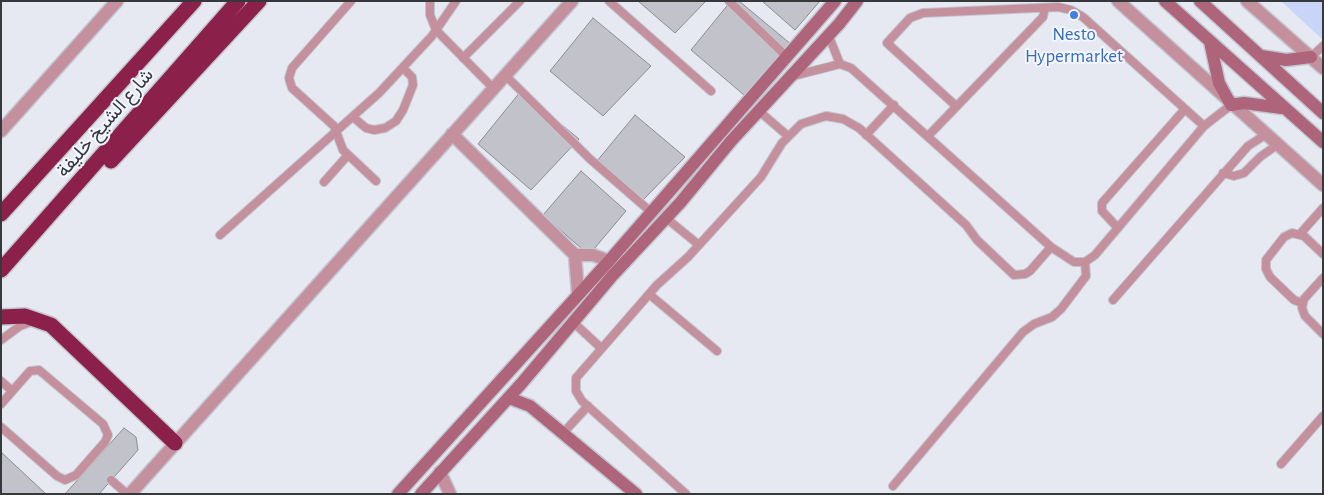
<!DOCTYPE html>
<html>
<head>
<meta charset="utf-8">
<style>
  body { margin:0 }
  #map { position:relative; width:1324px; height:495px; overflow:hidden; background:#e6e9f1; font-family:"Alegreya Sans",sans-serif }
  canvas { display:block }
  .frame { position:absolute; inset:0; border:2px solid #37383c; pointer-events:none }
</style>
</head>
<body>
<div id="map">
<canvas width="1324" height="495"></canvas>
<div class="frame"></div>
</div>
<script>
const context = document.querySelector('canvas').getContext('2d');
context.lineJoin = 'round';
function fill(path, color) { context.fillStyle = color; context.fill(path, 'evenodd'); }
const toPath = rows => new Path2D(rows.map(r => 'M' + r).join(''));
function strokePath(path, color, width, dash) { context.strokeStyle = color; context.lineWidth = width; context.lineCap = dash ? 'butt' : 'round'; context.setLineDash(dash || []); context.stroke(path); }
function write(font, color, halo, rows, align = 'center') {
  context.font = font + ' "Alegreya Sans",Vazirmatn,sans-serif'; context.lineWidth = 4; context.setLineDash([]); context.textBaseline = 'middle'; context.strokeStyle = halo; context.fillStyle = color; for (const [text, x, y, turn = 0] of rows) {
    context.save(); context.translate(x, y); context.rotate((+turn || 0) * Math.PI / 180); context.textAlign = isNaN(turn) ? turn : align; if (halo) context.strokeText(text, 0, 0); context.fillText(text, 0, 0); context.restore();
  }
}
fill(toPath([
  [1281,1,1323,1,1323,40]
]), '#c8d4f8');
const building = toPath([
  [638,1,706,1,675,33,638,1],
  [731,1,739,1,792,45,744,95,691,50,731,1],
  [762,1,820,1,795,30,762,1],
  [593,18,651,66,603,116,550,71,593,18],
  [521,91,579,139,531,190,478,144,521,91],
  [635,115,685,157,643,200,597,161,635,115],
  [581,171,626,211,589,255,543,215,581,171],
  [124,428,136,437,138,450,99,494,65,494,124,428],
  [1,452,46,494,1,494,1,452]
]);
fill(building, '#c2c2ca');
strokePath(building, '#8c8c94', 1);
const lane = toPath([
  [351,1,292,68,289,78,292,88,334,126,343,150,376,181],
  [430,1,430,15,436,30,493,88],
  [609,1,711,91],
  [729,1,786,56],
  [828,34,840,64],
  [1311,57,1323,46],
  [463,58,520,1],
  [505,75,590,159,651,212],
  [793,76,840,64,851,68,1051,247,1074,262,1085,262,1095,255,1204,126,1231,105],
  [956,106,887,43,910,18,923,13,1058,7,1071,10,1083,17,1204,126],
  [759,111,788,136],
  [353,117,366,128,374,130,385,128,396,121,403,110,413,85,412,77,403,68],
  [866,135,894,105],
  [928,136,1043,17,1045,8],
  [1223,173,1234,176,1244,173,1260,157,1277,145],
  [324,182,348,155],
  [666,218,699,245],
  [1118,228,1102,211,1102,203,1185,109],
  [1300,234,1323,208],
  [220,235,379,93,432,36,456,1],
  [1323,278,1304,299,1302,308,1305,316,1323,334],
  [649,294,717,351],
  [1113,300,1248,146,1265,135],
  [1302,303,1294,300,1270,277,1266,269,1266,260,1284,237,1292,233,1304,236,1323,254],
  [573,322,601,348],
  [1,340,20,326,33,321],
  [1,381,12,391],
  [1,404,30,371,39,370,103,424,108,435,105,442,76,475,65,480,57,476,1,427],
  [564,432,588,406],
  [1281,464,1323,416],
  [111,480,127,494],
  [893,486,1023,332,1034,324,1052,317,1061,309,1086,276,1085,262],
  [686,494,582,401,576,391,576,378,657,285,688,257,761,177,782,143,801,124,826,116,843,119,859,128,966,225,977,240,1014,275,1025,274,1030,271,1051,247]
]);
const street = toPath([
  [1118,1,1323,185],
  [1247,1,1323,68],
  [1,131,117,1],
  [452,134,575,255,578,293],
  [575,255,593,255,609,261],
  [440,472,450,494],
  [130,494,572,1]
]);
const secondary = toPath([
  [1165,1,1323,142],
  [1200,1,1323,113],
  [1210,42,1219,83,1231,105,1244,103,1282,108],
  [1261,56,1286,60,1311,57],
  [509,398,530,406,636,494],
  [398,494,609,261,835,1],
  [421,494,521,384,612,276,680,203,731,141,839,24,857,1]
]);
const highway = toPath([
  [111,161,259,1],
  [1,214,194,1],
  [1,270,238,1],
  [1,317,25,316,51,325,175,443]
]);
strokePath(lane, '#c3c6cd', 10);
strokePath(street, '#c3c6cd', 15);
strokePath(secondary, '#c3c6cd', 15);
strokePath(highway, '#c3c6cd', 18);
strokePath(lane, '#c4909e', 8);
strokePath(street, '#c4909e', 12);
strokePath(secondary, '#ae647a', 12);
strokePath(highway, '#8b204a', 15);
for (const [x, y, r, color] of [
  [1074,15,5,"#3f7fe0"]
]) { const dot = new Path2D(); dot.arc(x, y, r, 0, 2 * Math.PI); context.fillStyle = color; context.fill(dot); strokePath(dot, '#f3f6ff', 2); }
write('19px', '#366cbe', '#f3f6ff', [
  ["Nesto",1074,34],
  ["Hypermarket",1074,56]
]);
write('19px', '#37383c', '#f3f6ff', [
  ["شارع الشيخ خليفة",105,123,-49]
]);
</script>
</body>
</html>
